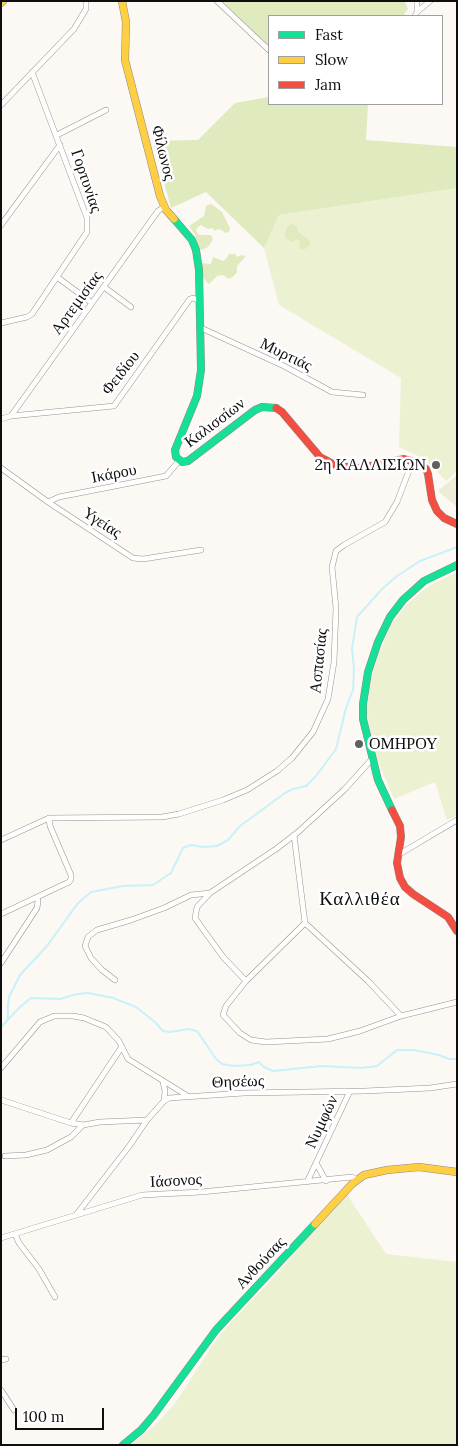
<!DOCTYPE html>
<html>
<head>
<meta charset="utf-8">
<style>
  body { margin:0 }
  #map { position:relative; width:458px; height:1446px; overflow:hidden; background:#fcf8f4; font-family:Lora,serif }
  canvas { display:block }
  .frame { position:absolute; inset:0; border:2px solid #0e0e0e; pointer-events:none }
  .legend { position:absolute; left:268px; top:15px; width:175px; height:90px; box-sizing:border-box; background:#fff; border:1px solid #9f9f9f; margin:0; padding:6px 9px; list-style:none; font-size:15px; color:#0e0e0e }
  .legend li { display:flex; align-items:center; gap:10px; height:25px }
  .legend b { width:25px; border:1px solid #9f9f9f }
  .scale { position:absolute; left:15px; top:1408px; width:89px; height:22px; box-sizing:border-box; border:2px solid #0e0e0e; border-top:0; padding-left:6px; font-size:15px; line-height:18px; white-space:nowrap; color:#0e0e0e; -webkit-text-stroke:4px #fff; paint-order:stroke }
</style>
</head>
<body>
<div id="map">
<canvas width="458" height="1446"></canvas>
<div class="frame"></div>
<ul class="legend">
<li><b style="height:6px;background:#16e098"></b>Fast</li>
<li><b style="height:6px;background:#ffcf43"></b>Slow</li>
<li><b style="height:6px;background:#f24e42"></b>Jam</li>
</ul>
<div class="scale">100 m</div>
</div>
<script>
const context = document.querySelector('canvas').getContext('2d');
context.lineJoin = 'round';
function fill(path, color) { context.fillStyle = color; context.fill(path, 'evenodd'); }
const toPath = rows => new Path2D(rows.map(r => 'M' + r).join(''));
function strokePath(path, color, width, dash) { context.strokeStyle = color; context.lineWidth = width; context.lineCap = dash ? 'butt' : 'round'; context.setLineDash(dash || []); context.stroke(path); }
function write(font, color, halo, rows, align = 'center') {
  context.font = font + ' Lora,serif'; context.lineWidth = 5; context.setLineDash([]); context.textBaseline = 'middle'; context.strokeStyle = halo; context.fillStyle = color; for (const [text, x, y, turn = 0] of rows) {
    context.save(); context.translate(x, y); context.rotate((+turn || 0) * Math.PI / 180); context.textAlign = isNaN(turn) ? turn : align; if (halo) context.strokeText(text, 0, 0); context.fillText(text, 0, 0); context.restore();
  }
}
fill(toPath([
  [457,188,457,471,446,481,425,459,399,447,401,378,279,305,264,248,279,215],
  [457,572,457,815,447,820,435,782,394,799,376,757,367,713,369,687,377,658,392,623,407,604,427,587],
  [346,1193,386,1254,457,1262,457,1445,131,1445,156,1424,174,1405,214,1343,229,1324,275,1276,321,1221]
]), '#ecf1d2');
fill(toPath([
  [220,1,405,1,408,9,403,16,269,16,269,46],
  [269,97,269,104,368,104,366,140,457,147,457,188,279,215,264,248,206,192,171,208,153,141,198,140,235,103],
  [211,204,222,212,230,228,229,232,225,233,222,230,218,229,215,231,212,228,208,229,201,225,197,228,196,231,199,235,211,235,213,239,208,247,201,250,198,247,196,236,189,226,204,216,206,206],
  [293,224,297,227,298,232,309,240,310,244,307,248,302,250,299,247,300,242,297,239,292,242,287,239,285,235,286,229,289,225],
  [229,254,235,254,237,257,242,255,246,256,237,266,237,272,234,276,229,279,223,275,217,276,209,284,206,281,203,277,201,263,211,264,213,257,223,261,226,259]
]), '#dfeabf');
fill(toPath([
  [457,475,457,507,438,491]
]), '#edecd7');
strokePath(toPath([
  [8,1020,8,1006,9,997,20,975,47,946,78,903,91,892,123,886,153,885,171,873,183,848,191,845,203,847,217,846,228,840,240,826,285,793,293,789,306,786,316,776,336,749,346,708,353,690,354,669,352,649,357,617,382,589,397,576,420,561,457,547],
  [1,1027,20,1007,31,998,60,999,77,994,88,993,113,998,136,1007,155,1022,163,1031,170,1032,189,1029,197,1031,216,1059,222,1064,234,1066,250,1065,259,1062,264,1067,273,1071,322,1066,362,1068,377,1066,397,1050,414,1050,439,1055,449,1059,457,1059]
]), '#c8f2f8', 2);
const street = toPath([
  [217,1,269,50],
  [417,12,430,1],
  [415,16,417,12,417,1],
  [1,105,74,29,86,9,86,1],
  [57,135,106,110],
  [1,225,60,145],
  [57,277,92,303],
  [104,287,131,307],
  [1,323,27,317,32,314,87,232,87,218,32,72],
  [201,328,284,366,332,392,363,395],
  [11,416,158,211,164,207],
  [1,419,11,416,114,406,190,299,193,298,200,301],
  [1,468,48,502,133,558,143,559,201,550],
  [48,502,59,497,166,476,179,461],
  [294,835,305,923,368,981,401,1016],
  [1,840,49,818,162,817,179,814,223,800,247,790,277,771,292,758,313,732,328,699,334,662,336,608,332,567,336,551,344,545,385,522,397,502,413,460],
  [398,855,457,820],
  [1,914,69,882,71,879,71,875,50,826,49,818],
  [305,923,246,981,226,1006,223,1015,240,1033,251,1040,266,1042,328,1039,360,1031,401,1016,457,1002],
  [1,963,37,908,38,901,37,898],
  [115,980,102,970,91,958,85,946,88,937,97,930,131,920,164,908,191,895,210,893],
  [246,981,224,958,202,928,195,918,197,907,210,893,276,849,297,833,344,790,372,759],
  [1,1068,40,1022,54,1016,73,1016,84,1018,106,1027,119,1041,128,1059,186,1095],
  [163,1082,165,1091,164,1101],
  [1,1100,71,1123,83,1125,100,1122,147,1120],
  [71,1123,121,1048],
  [5,1156,26,1155,47,1150,71,1137,83,1125],
  [316,1163,326,1181],
  [307,1182,350,1091],
  [76,1215,130,1145,147,1120,164,1101,169,1098,244,1093,365,1091,430,1088,457,1084],
  [15,1234,19,1243,39,1269,55,1297],
  [1,1238,142,1195,201,1192,352,1177,357,1180],
  [1,1360,6,1359],
  [1,1390,14,1410]
]);
const fast = toPath([
  [174,219,192,240,196,250,199,270,201,370,197,396,175,450,176,457,182,462,188,461,255,410,262,407,276,408],
  [392,810,378,780,363,719,363,704,368,672,378,642,390,617,403,600,424,581,457,565],
  [123,1445,141,1430,153,1416,216,1330,315,1224]
]);
const slow = toPath([
  [122,1,126,22,125,60,160,196,166,210,174,219],
  [1,3,3,1],
  [315,1224,352,1184,364,1175,387,1170,419,1167,457,1172]
]);
const jam = toPath([
  [276,408,282,412,320,457,337,466,361,468,404,459,419,463,426,469,428,474,432,500,437,511,444,518,457,524],
  [392,810,400,826,401,837,397,863,400,878,405,887,413,894,448,917,457,931]
]);
strokePath(street, '#959392', 6);
strokePath(fast, '#8c8a88', 8);
strokePath(slow, '#8c8a88', 8);
strokePath(jam, '#8c8a88', 8);
strokePath(street, '#fffefd', 5);
strokePath(fast, '#16e098', 7);
strokePath(slow, '#ffcf43', 7);
strokePath(jam, '#f24e42', 7);
for (const [x, y, r, color] of [
  [436,465,5,"#61605e"],
  [359,744,5,"#61605e"]
]) { const dot = new Path2D(); dot.arc(x, y, r, 0, 2 * Math.PI); context.fillStyle = color; context.fill(dot); strokePath(dot, '#fff', 2); }
write('16px', '#0e0e0e', '#fff', [
  ["Φίλωνος",163,153,76],
  ["Γορτυνίας",86,181,71],
  ["Αρτεμισίας",77,303,-54],
  ["Μυρτιάς",286,355,26],
  ["Φειδίου",121,373,-52],
  ["Καλισσίων",215,423,-37],
  ["Ικάρου",114,474,-11],
  ["Υγείας",102,523,33],
  ["Ασπασίας",319,661,-84],
  ["Θησέως",238,1082,-2],
  ["Νυμφών",322,1122,-65],
  ["Ιάσονος",176,1181,-3],
  ["Ανθούσας",261,1263,-47]
]);
write('16px', '#0e0e0e', '#fff', [
  ["2η ΚΑΛΛΙΣΙΩΝ",426,465],
  ["ΟΜΗΡΟΥ",369,744,"left"]
], 'right');
context.letterSpacing = '1px';
write('19px', '#0e0e0e', '#fff', [
  ["Καλλιθέα",360,900]
]);
context.letterSpacing = '0px';
</script>
</body>
</html>
